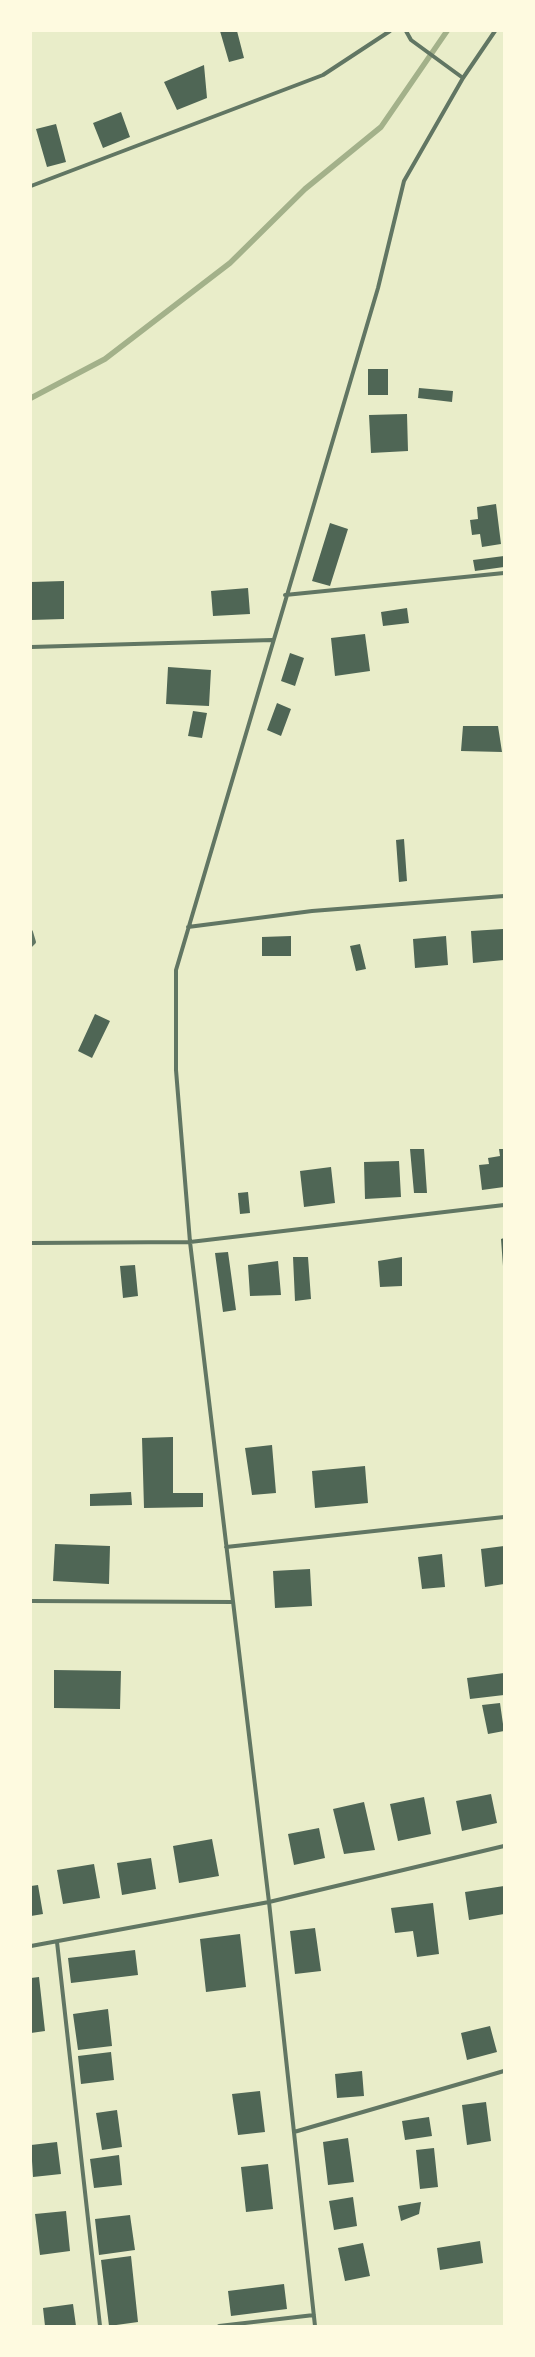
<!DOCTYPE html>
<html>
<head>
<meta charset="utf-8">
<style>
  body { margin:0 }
  #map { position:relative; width:535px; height:2357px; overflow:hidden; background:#e9edc9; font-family:Lato,sans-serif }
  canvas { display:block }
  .frame { position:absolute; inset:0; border:32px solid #fefae0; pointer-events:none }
</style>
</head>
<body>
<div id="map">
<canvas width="535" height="2357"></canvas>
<div class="frame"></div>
</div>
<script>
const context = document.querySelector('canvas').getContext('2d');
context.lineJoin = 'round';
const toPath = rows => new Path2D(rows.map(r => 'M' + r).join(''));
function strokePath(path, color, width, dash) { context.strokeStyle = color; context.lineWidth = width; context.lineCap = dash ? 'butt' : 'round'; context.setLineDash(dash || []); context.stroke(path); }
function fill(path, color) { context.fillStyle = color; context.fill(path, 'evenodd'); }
strokePath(toPath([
  [31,398,105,359,230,263,305,189,381,127,447,31]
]), '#a3b18a', 5.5);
fill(toPath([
  [220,31,237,31,244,58,229,62],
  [204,65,207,98,177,110,164,82],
  [121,112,130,137,103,148,93,123],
  [56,124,66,162,47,167,36,129],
  [368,369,388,369,388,395,368,395],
  [419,388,453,391,452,402,418,398],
  [407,414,408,451,371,453,369,415],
  [496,504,501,544,482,547,480,534,472,535,470,520,478,519,477,507],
  [330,523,348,529,330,586,312,581],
  [504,556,504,567,475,571,473,560],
  [64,581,64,619,31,620,31,582],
  [248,588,250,614,213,616,211,591],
  [407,608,409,623,383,626,381,612],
  [365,634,370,671,335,676,331,638],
  [290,653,304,658,295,686,281,681],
  [168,667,211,670,209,706,166,704],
  [277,703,291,709,281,736,267,730],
  [193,711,207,713,202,738,188,736],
  [463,726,498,726,502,752,461,751],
  [404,839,407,881,399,882,396,840],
  [503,929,504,960,473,963,471,931],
  [291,936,291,956,262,956,262,937],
  [446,936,448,965,415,968,413,939],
  [360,944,366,969,356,971,350,946],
  [95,1014,110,1021,92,1058,78,1051],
  [410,1149,424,1149,427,1193,414,1193],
  [499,1149,504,1149,504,1187,482,1190,479,1165,489,1164,488,1158,500,1156],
  [399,1161,401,1197,365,1199,364,1162],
  [331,1167,335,1203,304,1207,300,1171],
  [248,1192,250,1213,240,1214,238,1193],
  [504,1238,504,1266,503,1266,501,1239],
  [228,1252,236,1310,223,1312,215,1253],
  [293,1257,308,1257,311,1299,295,1301],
  [402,1257,402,1286,380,1287,378,1261],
  [278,1261,281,1295,250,1296,248,1265],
  [135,1265,138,1296,123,1298,120,1266],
  [173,1437,173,1493,203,1493,203,1507,144,1508,142,1438],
  [272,1445,276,1493,252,1495,245,1448],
  [365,1466,368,1503,315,1508,312,1471],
  [131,1492,132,1505,90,1506,90,1494],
  [55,1544,110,1546,109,1584,53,1581],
  [504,1546,504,1584,485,1587,481,1549],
  [442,1554,445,1587,422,1589,418,1557],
  [310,1569,312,1606,275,1608,273,1571],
  [54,1670,121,1671,120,1709,54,1708],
  [504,1673,504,1695,470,1699,467,1678],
  [500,1703,504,1731,488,1734,482,1705],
  [491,1794,497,1823,462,1831,456,1801],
  [424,1797,431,1834,398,1841,390,1804],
  [364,1802,375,1850,344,1854,333,1809],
  [319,1828,325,1858,294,1865,288,1834],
  [212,1839,219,1876,179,1883,173,1846],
  [151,1858,156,1889,122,1895,117,1863],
  [94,1864,100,1898,63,1904,57,1870],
  [38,1885,43,1914,31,1916,31,1886],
  [504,1886,504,1914,469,1920,465,1892],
  [433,1903,439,1954,417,1957,413,1931,395,1933,391,1908],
  [315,1928,321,1971,295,1974,290,1931],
  [240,1934,246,1987,206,1992,200,1939],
  [135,1950,138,1975,71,1983,68,1958],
  [39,1977,45,2031,31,2033,31,1978],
  [108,2009,112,2046,78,2050,73,2014],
  [490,2026,497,2052,467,2060,461,2033],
  [111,2052,114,2080,81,2084,78,2056],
  [362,2071,364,2096,337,2098,335,2074],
  [260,2091,265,2132,238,2135,232,2094],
  [486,2102,491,2141,467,2145,462,2105],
  [117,2110,122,2147,102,2150,96,2113],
  [429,2117,432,2136,405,2140,402,2121],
  [348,2138,354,2182,328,2185,323,2142],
  [57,2142,61,2174,33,2177,31,2145],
  [434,2148,438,2187,420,2189,416,2150],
  [119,2155,122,2185,94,2188,90,2159],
  [268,2164,273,2209,246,2212,241,2167],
  [353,2197,357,2226,334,2230,329,2201],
  [421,2202,419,2214,401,2221,398,2206],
  [66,2211,70,2251,40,2255,35,2214],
  [130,2215,135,2250,99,2255,95,2219],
  [480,2241,483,2263,440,2270,437,2248],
  [363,2243,370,2276,345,2281,338,2248],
  [131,2256,138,2322,109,2326,101,2260],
  [284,2284,287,2309,231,2316,228,2291],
  [73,2304,76,2326,45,2326,43,2308]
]), '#4f6655');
strokePath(toPath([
  [406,31,411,40,463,78],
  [31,186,323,75,390,31],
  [285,595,504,573],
  [31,647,272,640],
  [188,927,312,911,504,896],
  [31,932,34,942,31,945],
  [31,1243,190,1242,504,1205],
  [226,1547,504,1517],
  [31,1601,233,1602],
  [57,1942,100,2326],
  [31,1946,269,1902,504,1846],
  [294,2132,504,2071],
  [219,2326,314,2315],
  [315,2326,269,1902,190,1242,176,1070,176,970,378,288,404,181,463,78,495,31]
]), '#617663', 4);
</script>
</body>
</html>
